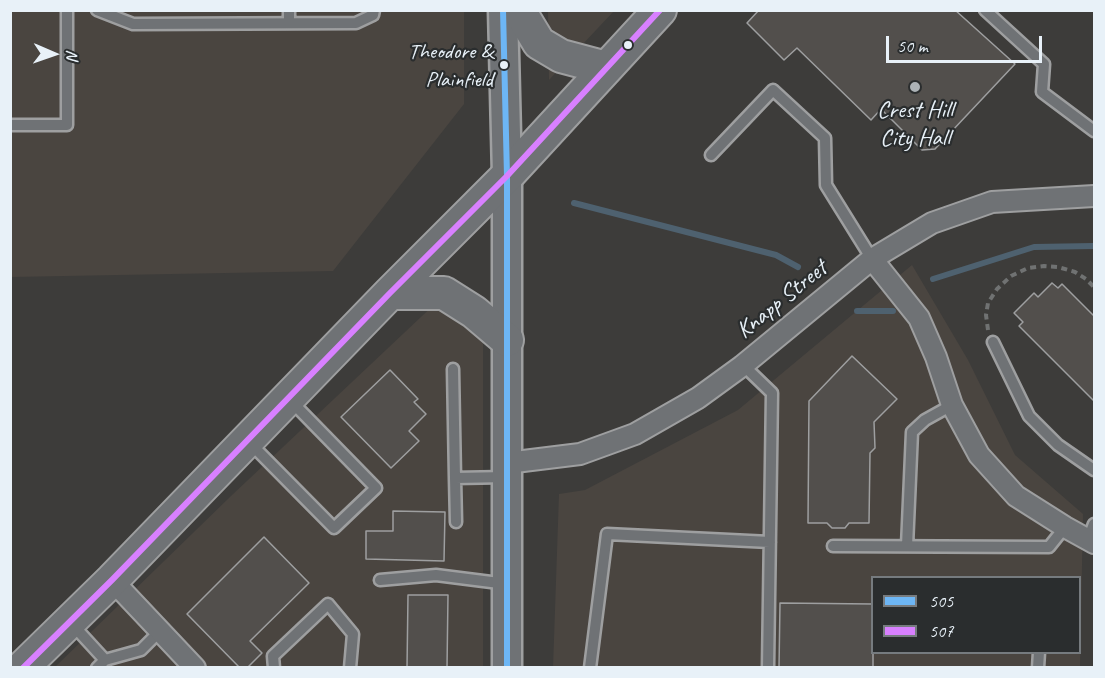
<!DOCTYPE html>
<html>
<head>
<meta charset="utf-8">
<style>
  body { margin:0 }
  #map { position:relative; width:1105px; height:678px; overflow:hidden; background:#3d3c3a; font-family:Caveat,sans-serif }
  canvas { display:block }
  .frame { position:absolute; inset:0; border:12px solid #e8f1f8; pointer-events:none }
  .legend { position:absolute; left:871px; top:576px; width:210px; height:78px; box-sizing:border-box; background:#2a2d2e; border:2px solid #767b7f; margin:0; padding:8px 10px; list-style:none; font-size:18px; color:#e8f1f8 }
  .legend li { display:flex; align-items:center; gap:12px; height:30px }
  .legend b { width:30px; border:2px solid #767b7f }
  .north { position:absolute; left:24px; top:24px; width:60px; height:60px; -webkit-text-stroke:4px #2a2d2e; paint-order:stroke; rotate:92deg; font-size:16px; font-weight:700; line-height:24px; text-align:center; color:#e8f1f8 }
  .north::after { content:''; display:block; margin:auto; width:21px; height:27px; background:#e8f1f8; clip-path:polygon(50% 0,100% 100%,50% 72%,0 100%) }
  .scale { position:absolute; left:886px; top:36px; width:156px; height:27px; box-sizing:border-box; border:3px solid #e8f1f8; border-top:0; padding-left:8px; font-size:18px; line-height:21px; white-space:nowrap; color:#e8f1f8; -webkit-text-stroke:4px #2a2d2e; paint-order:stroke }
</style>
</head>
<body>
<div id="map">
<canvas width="1105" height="678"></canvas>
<div class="frame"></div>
<ul class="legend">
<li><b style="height:8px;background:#6db6f5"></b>505</li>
<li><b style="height:8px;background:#d880ff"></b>507</li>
</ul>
<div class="north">N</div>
<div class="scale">50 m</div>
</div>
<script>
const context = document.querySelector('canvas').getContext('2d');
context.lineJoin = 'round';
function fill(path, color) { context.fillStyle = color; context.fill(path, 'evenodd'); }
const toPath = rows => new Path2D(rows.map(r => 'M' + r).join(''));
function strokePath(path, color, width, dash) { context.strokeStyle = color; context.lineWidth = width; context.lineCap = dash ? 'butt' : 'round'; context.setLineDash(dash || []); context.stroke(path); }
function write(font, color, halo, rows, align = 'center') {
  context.font = font + ' Caveat,sans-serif'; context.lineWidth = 4.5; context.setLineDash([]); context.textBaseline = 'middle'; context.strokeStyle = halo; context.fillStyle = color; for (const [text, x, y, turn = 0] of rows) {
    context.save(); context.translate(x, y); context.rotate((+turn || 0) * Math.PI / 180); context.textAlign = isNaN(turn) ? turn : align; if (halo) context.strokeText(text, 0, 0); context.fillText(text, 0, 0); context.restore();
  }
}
fill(toPath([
  [10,11,464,11,464,104,333,271,11,277],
  [548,11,614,11,549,80],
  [912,265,968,360,1015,455,1083,514,1080,667,553,668,559,494,585,490,738,410],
  [872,578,1080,578,1080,652,872,652],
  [483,299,483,667,54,668,231,496,439,300]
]), '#4a4540');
strokePath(toPath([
  [574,203,776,255,798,267],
  [933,279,1034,247,1094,246],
  [857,311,893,311]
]), '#4e616f', 6);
const building = toPath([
  [759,10,955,10,1015,64,935,149,922,150,881,109,871,120,797,48,784,60,747,23,759,10],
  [1052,283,1058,288,1062,284,1095,317,1095,402,1019,326,1023,322,1014,313,1034,293,1038,297,1052,283],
  [852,356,897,399,874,422,875,448,870,453,869,523,849,523,845,528,832,528,827,523,808,523,809,401,852,356],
  [390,370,418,399,414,402,426,414,409,431,419,441,391,468,341,417,390,370],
  [393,511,445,512,444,561,366,559,366,531,393,531,393,511],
  [264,537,309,583,250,641,262,653,247,668,240,668,187,614,264,537],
  [408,595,448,595,447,668,407,668,408,595],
  [780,603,873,604,873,668,779,668,780,603]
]);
fill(building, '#524f4c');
strokePath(building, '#9e9fa0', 1.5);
const service = toPath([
  [97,10,133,24,356,23,373,15,374,10],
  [289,10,289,23],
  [985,10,1044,64,1042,92,1094,131],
  [10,125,67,125,67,10],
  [711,155,773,90,825,138,826,185,872,259],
  [993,342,1029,416,1058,445,1094,470],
  [743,365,772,393,768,668],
  [453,369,455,478],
  [250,443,334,528,376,488,291,401],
  [456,522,455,478,507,477],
  [1088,540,1094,524],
  [833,546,1049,547,1065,527],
  [907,546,912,432,925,420,952,405],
  [380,580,436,575,507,584],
  [72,624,105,660,97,668],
  [105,660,141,650,160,631],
  [274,668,273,656,328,604,353,634,350,668],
  [590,668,607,534,770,542],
  [1038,668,1039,652]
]);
const minor = toPath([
  [872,259,919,318,936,357,952,405,979,455,1016,496,1065,527,1094,543],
  [507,463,580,454,635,434,698,398,742,366,872,259,932,223,992,202,1094,196],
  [112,580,195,668]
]);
const secondary = toPath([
  [503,10,507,176,507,668]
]);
const primary = toPath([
  [519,10,539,43,561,56,606,68],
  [390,293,444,293,474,312,507,340],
  [22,668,112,580,390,293,507,176,660,10]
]);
strokePath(service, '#9e9fa0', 15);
strokePath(minor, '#9e9fa0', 24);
strokePath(secondary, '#9e9fa0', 33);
strokePath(primary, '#9e9fa0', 36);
strokePath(toPath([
  [988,330,986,315,988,303,997,289,1011,276,1028,268,1044,266,1058,267,1075,272,1086,279,1094,287]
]), '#707272', 4, [6, 4.5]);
strokePath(service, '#6f7275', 10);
strokePath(minor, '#6f7275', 20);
strokePath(secondary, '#6f7275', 28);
strokePath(primary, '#6f7275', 32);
strokePath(toPath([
  [503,10,507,176,507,668]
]), '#6db6f5', 6);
strokePath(toPath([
  [23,668,112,580,390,293,507,176,660,10]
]), '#d880ff', 6);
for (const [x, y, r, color] of [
  [628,45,5,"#e8f1f8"],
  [504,65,5,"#e8f1f8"],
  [915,87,6,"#acb2b6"]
]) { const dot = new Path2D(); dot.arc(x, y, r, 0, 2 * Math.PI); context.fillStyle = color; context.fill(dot); strokePath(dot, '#2a2d2e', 2); }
write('22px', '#e8f1f8', '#2a2d2e', [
  ["Theodore &",493,52],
  ["Plainfield",493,80]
], 'right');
write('24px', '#e8f1f8', '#2a2d2e', [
  ["Crest Hill",915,111],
  ["City Hall",915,139]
]);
write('24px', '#e8f1f8', '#2a2d2e', [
  ["Knapp Street",782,300,-39]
]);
</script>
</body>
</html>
